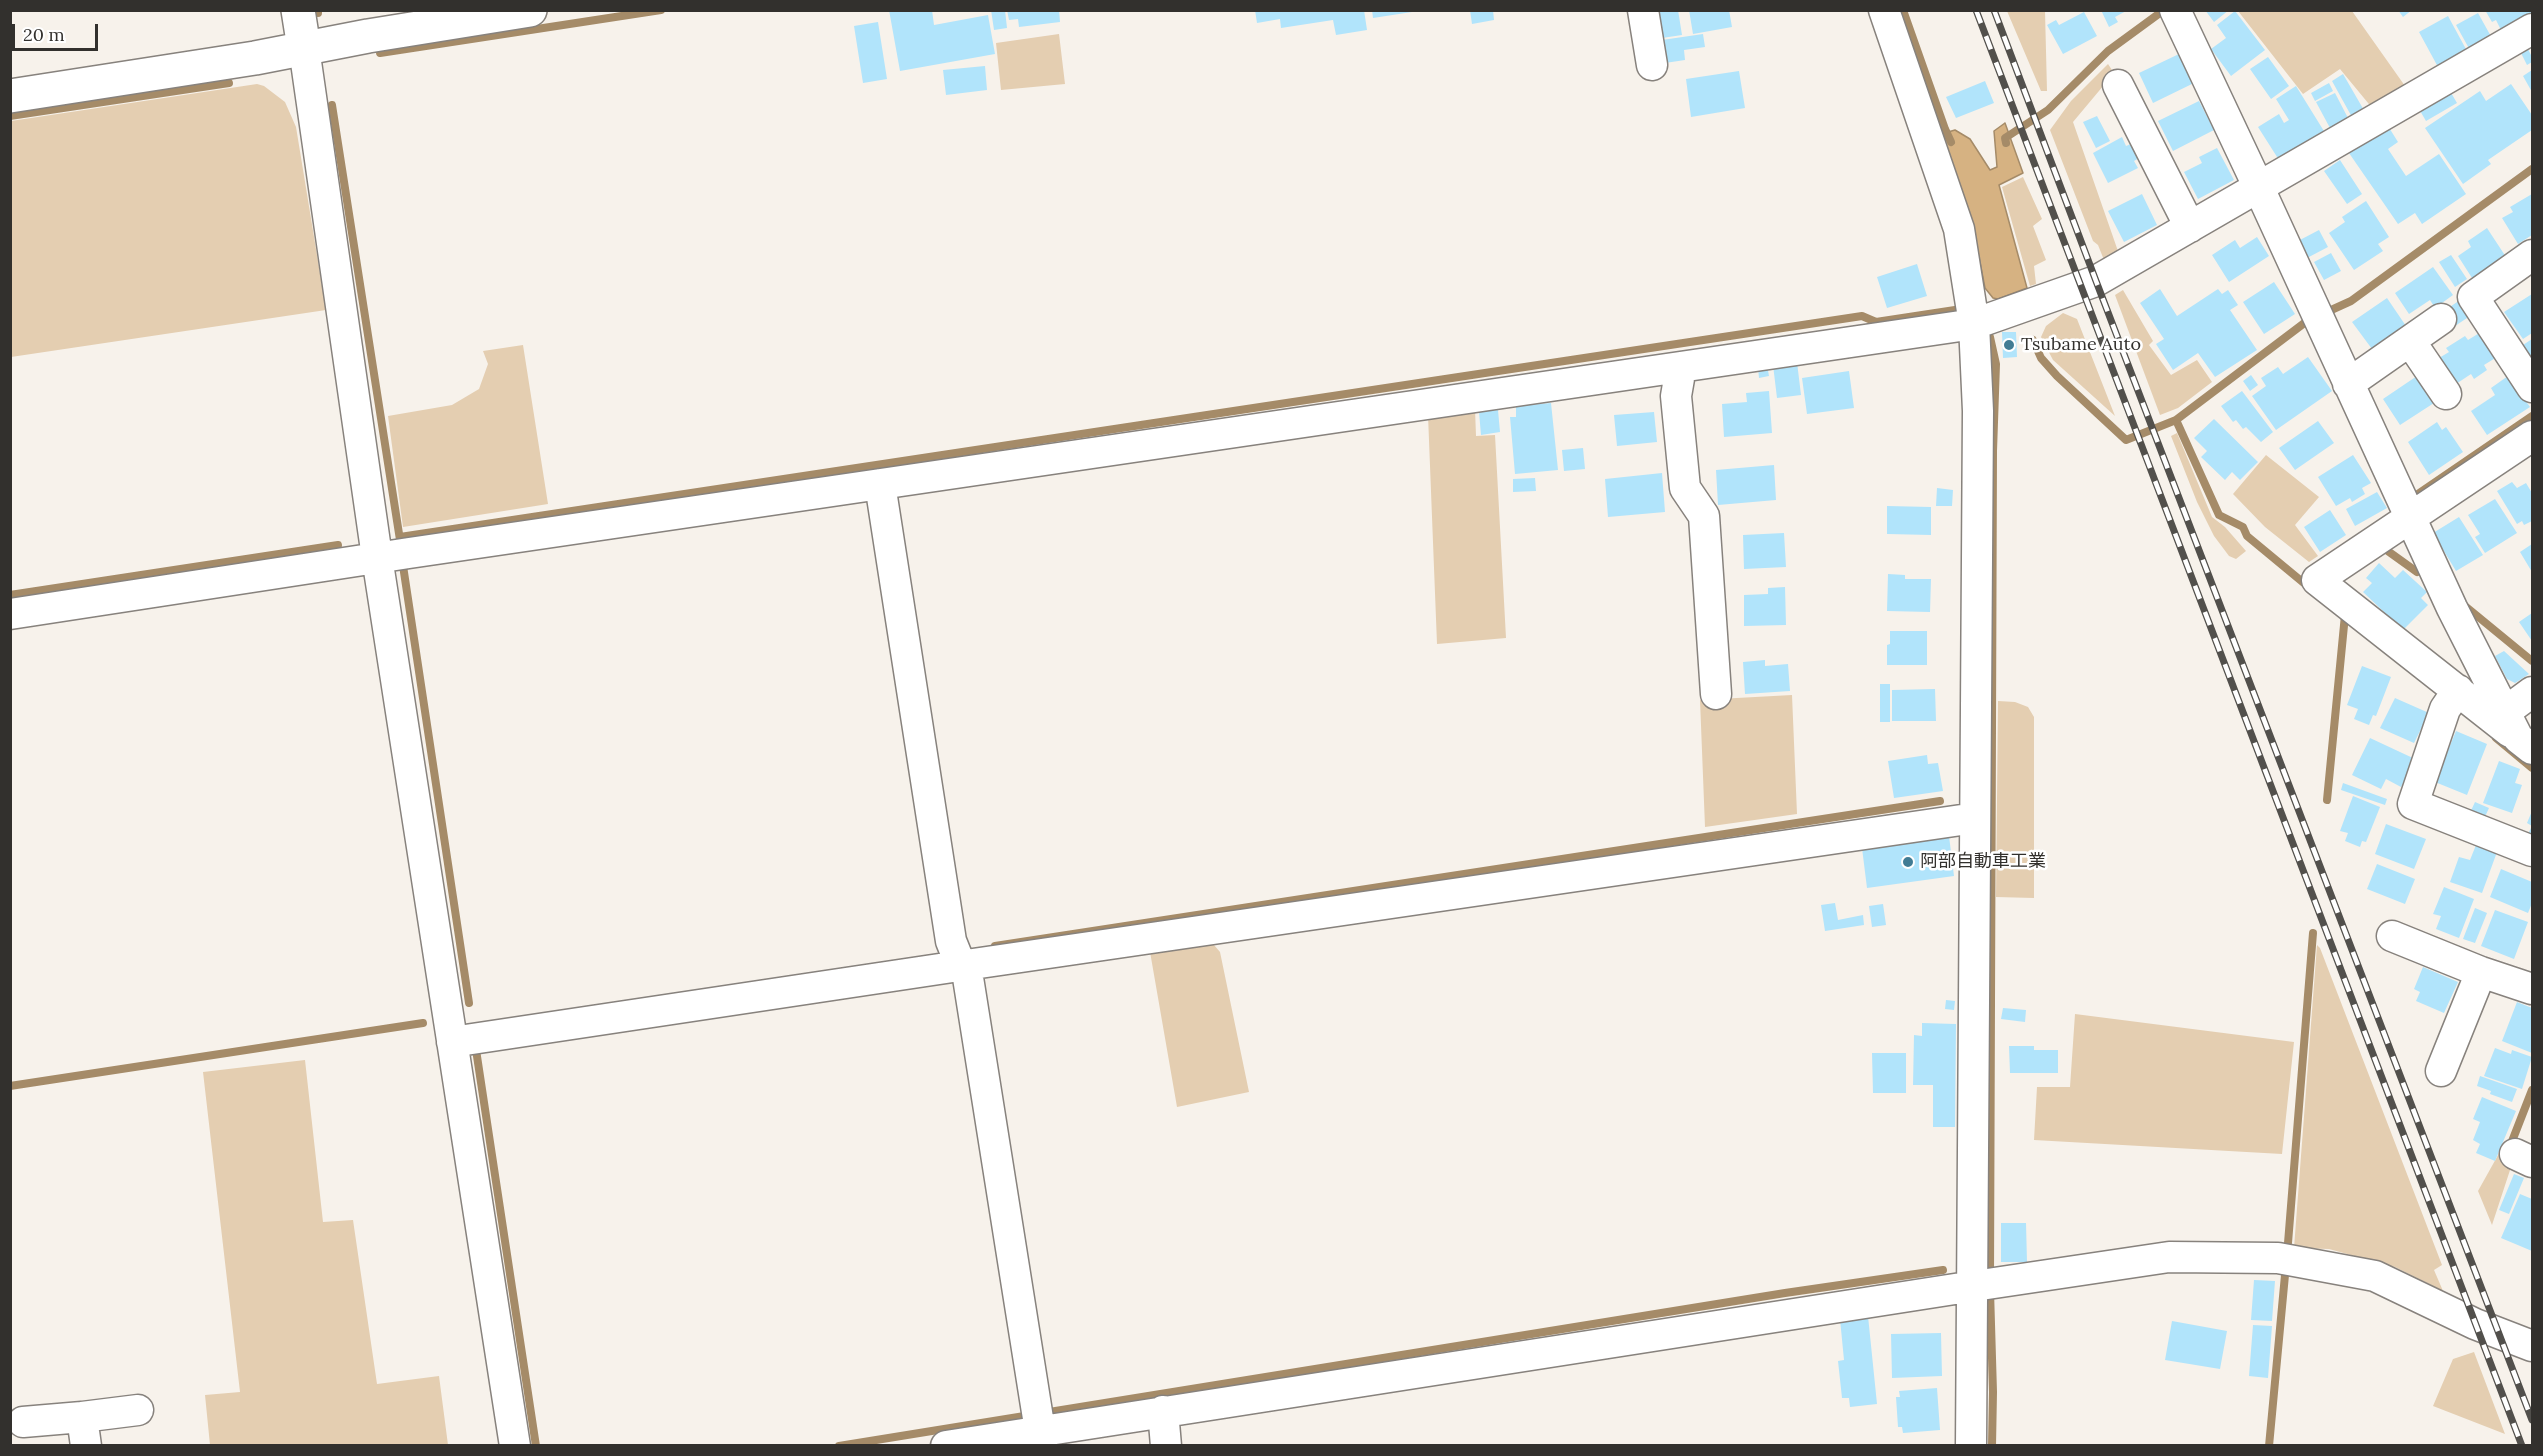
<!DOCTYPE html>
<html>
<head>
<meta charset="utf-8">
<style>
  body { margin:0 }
  #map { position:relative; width:2543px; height:1456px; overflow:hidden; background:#f7f2eb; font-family:Lora,serif }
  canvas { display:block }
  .frame { position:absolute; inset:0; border:12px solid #32302d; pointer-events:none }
  .scale { position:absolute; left:12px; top:24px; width:86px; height:27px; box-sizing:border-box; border:3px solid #32302d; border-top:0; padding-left:8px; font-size:18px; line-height:21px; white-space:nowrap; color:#32302d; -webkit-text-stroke:4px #fff; paint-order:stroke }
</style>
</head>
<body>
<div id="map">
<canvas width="2543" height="1456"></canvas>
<div class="frame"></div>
<div class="scale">20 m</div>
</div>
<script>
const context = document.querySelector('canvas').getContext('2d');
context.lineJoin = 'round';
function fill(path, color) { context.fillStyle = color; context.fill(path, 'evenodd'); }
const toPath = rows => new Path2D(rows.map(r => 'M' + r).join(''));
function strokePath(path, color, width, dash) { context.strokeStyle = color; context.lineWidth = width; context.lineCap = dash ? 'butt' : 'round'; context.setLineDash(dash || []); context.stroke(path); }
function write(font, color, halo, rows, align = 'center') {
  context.font = font + ' Lora,"Noto Sans JP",serif'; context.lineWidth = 5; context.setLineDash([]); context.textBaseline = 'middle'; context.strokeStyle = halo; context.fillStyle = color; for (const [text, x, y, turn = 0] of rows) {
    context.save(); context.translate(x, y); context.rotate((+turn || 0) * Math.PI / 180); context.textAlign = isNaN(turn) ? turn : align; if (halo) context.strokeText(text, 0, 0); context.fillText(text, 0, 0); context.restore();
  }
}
fill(toPath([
  [2007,11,2045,11,2047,91,2041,91],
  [2238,11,2352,11,2405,86,2373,109,2340,69,2303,94],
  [1059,34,1065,84,1001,90,996,43],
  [2108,64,2114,73,2073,122,2119,254,2104,260,2098,245,2093,241,2050,130,2071,101],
  [257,84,264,86,285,102,296,127,326,310,11,357,11,121],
  [2023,177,2042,219,2033,226,2046,260,2034,266,2036,284,2030,286,2002,187],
  [2123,290,2153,341,2149,345,2171,375,2197,360,2212,382,2178,408,2160,415,2115,295],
  [2063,313,2077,319,2115,416,2053,360,2041,337,2046,326],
  [523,345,548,504,403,527,388,416,452,405,479,389,488,364,483,351],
  [1475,409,1476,436,1495,435,1506,638,1437,644,1428,415],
  [2177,433,2212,517,2225,527,2246,551,2236,559,2229,556,2214,536,2197,502,2171,436],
  [2266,455,2319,497,2295,525,2318,556,2309,562,2265,527,2233,494],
  [1792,695,1797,814,1705,827,1700,700],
  [1998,701,2015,702,2028,707,2034,717,2034,898,1996,897],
  [1202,941,1214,945,1220,952,1249,1092,1177,1107,1149,946],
  [2317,945,2320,948,2442,1265,2434,1270,2443,1291,2395,1267,2329,1249,2294,1248],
  [2075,1014,2294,1042,2282,1154,2034,1140,2037,1087,2070,1087],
  [305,1060,323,1222,353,1220,377,1384,439,1376,448,1445,210,1445,205,1395,240,1392,203,1072],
  [2502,1148,2512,1164,2492,1225,2478,1191],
  [2474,1352,2505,1434,2433,1406,2453,1359]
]), '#e4ceb1');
const water = toPath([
  [2005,123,2023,173,1999,185,2027,288,1998,299,1993,298,1985,288,1973,227,1941,134,1955,130,1970,139,1990,170,1997,167,1994,131,2005,123]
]);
fill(water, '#d6b282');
strokePath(water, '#a58b68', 1.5);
strokePath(toPath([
  [318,10,318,13],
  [1903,10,1945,129,1951,142],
  [380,53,661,10],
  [332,105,400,540],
  [10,116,229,83],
  [2006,143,2005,138,2048,110,2108,51,2164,10],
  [2033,340,2041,358,2057,376,2126,440,2176,420,2219,515,2243,527,2247,536,2311,589],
  [2176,420,2307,321,2351,301,2532,169],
  [2409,500,2532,416],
  [400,537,1862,316,1876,322,1955,310],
  [2378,544,2417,572],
  [402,559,469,1003],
  [10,595,338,545],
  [2465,606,2532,661],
  [2496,738,2532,768],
  [2327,800,2345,615],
  [995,946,1940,801],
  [475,1043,536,1446],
  [10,1086,423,1023],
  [2509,1149,2532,1090],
  [1990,1277,1993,451,1996,364,1990,337],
  [1990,1290,1993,1392,1992,1446],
  [839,1446,1785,1293,1943,1270],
  [2269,1446,2288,1243,2313,933]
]), '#a58b68', 8);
fill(toPath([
  [889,10,932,10,934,25,988,15,995,54,900,71],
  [991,10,1005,10,1007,28,994,30],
  [1007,10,1059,10,1060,22,1019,27,1018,19,1009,20],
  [1255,10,1364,10,1367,30,1336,35,1333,20,1281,28,1280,19,1257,23],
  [1372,10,1412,10,1412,12,1373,18],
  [1470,10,1493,10,1494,20,1472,24],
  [1658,10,1678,10,1682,35,1662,38],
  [1689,10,1729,10,1732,27,1693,34],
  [2101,10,2128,10,2115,17,2118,22,2109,27],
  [2205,10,2229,10,2214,22],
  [2398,10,2412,10,2403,17],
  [2485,10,2532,10,2532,13,2501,30,2496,20,2492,22],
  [2235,11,2265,50,2231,76,2211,49,2226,38,2217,25],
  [2084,12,2097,36,2063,54,2047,25,2056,20,2059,25],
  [2478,13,2493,40,2471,52,2456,25],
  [2448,16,2467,51,2438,67,2419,32],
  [878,22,887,79,863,83,854,26],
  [1703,34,1705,47,1684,50,1685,60,1665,63,1662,40],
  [2526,45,2532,57,2532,62,2527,65,2519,49],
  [2179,54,2194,83,2153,103,2139,73],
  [2268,57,2289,86,2271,99,2250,69],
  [985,66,987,90,946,95,943,70],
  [2532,70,2532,92,2523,76],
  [1739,71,1745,108,1691,117,1686,79],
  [2343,74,2365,112,2353,119,2332,81],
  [1985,81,1994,103,1956,118,1946,97],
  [2329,83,2333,91,2315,101,2311,93],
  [2511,84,2532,115,2532,130,2488,160,2491,164,2463,184,2425,128,2480,91,2486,101],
  [2296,86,2327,136,2279,160,2258,127,2279,114,2284,123,2289,120,2276,99],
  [2450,91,2457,103,2426,121,2419,109],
  [2335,93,2348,118,2330,128,2316,102],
  [2199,101,2214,130,2173,151,2158,121],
  [2097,116,2110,141,2096,148,2083,122],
  [2388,126,2398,142,2388,149,2406,176,2439,154,2466,194,2422,224,2415,213,2398,224,2349,153],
  [2122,137,2126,146,2131,144,2139,158,2134,161,2138,168,2108,183,2093,153],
  [2217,148,2234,180,2198,199,2184,172,2202,163,2199,157],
  [2340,160,2362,194,2347,204,2324,171],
  [2142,194,2157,225,2124,242,2108,211],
  [2532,194,2532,235,2518,244,2502,218,2513,212,2510,207],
  [2366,201,2389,237,2378,244,2383,251,2354,270,2329,233,2345,222,2342,217],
  [2487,228,2506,257,2472,278,2458,256,2471,247,2468,241],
  [2319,230,2328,247,2307,258,2298,241],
  [2257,237,2269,256,2229,282,2212,255,2235,240,2240,248],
  [2331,253,2341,271,2324,280,2314,262],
  [2451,255,2467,279,2455,287,2439,262],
  [1917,264,1927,296,1887,308,1877,277],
  [2433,267,2453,295,2435,308,2430,300,2409,314,2395,293],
  [2274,282,2295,314,2264,334,2243,302],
  [2160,289,2177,316,2218,289,2222,294,2228,290,2238,305,2230,310,2257,350,2215,377,2198,353,2173,370,2156,344,2164,339,2140,303],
  [2532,294,2532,333,2523,339,2504,312],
  [2387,298,2406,326,2372,349,2352,322],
  [2460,300,2470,316,2452,328,2441,313],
  [2002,332,2016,332,2017,357,2003,358],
  [2481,332,2497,357,2484,365,2487,370,2474,379,2471,374,2456,384,2439,358,2449,352,2446,348,2465,336,2468,340],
  [2532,339,2532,356,2530,357,2523,345],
  [2308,357,2332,391,2276,430,2252,396,2266,386,2261,378,2278,367,2283,374],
  [1797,362,1801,395,1777,398,1773,365],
  [1767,365,1769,376,1759,378,1758,367],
  [1849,371,1854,408,1807,414,1802,378],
  [2251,375,2258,385,2250,391,2243,381],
  [2417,376,2434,403,2400,425,2383,399],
  [2508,376,2530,407,2487,435,2471,411,2495,395,2491,388],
  [1769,391,1772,433,1724,437,1722,404,1747,402,1746,393],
  [2242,391,2273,432,2261,442,2246,427,2243,429,2236,420,2233,422,2221,406],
  [1551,403,1558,470,1515,474,1510,417,1516,417,1516,406],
  [1498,410,1500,432,1481,435,1479,412],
  [1654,412,1657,442,1617,446,1614,415],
  [2214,419,2258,462,2240,480,2232,472,2225,480,2201,457,2207,451,2194,438],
  [2318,421,2334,443,2295,470,2279,448],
  [2437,422,2442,430,2446,427,2463,452,2429,475,2408,442],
  [1583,448,1585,469,1564,471,1562,450],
  [2353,455,2371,483,2362,488,2365,494,2352,502,2350,498,2336,506,2318,477],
  [1774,465,1776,500,1718,505,1716,470],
  [1662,473,1665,512,1608,517,1605,479],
  [1535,478,1536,491,1513,492,1513,479],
  [2512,482,2517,488,2526,483,2532,493,2532,521,2524,525,2522,521,2517,524,2497,491],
  [1937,488,1953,490,1952,506,1936,506],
  [2377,492,2387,508,2355,526,2346,509],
  [2495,499,2517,533,2485,553,2475,537,2480,534,2468,515],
  [1887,506,1931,507,1931,535,1887,534],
  [2330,510,2346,535,2320,552,2304,527],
  [2459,517,2483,555,2456,571,2433,533],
  [1784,533,1786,567,1744,569,1743,535],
  [2532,544,2532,572,2520,552],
  [2379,563,2395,578,2403,570,2427,592,2421,598,2428,605,2403,630,2363,592,2372,583,2366,578],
  [1888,574,1905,575,1905,579,1931,579,1930,612,1887,611],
  [1785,587,1786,625,1744,626,1744,595,1768,594,1768,588],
  [2532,613,2532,641,2519,622],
  [1890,631,1927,631,1927,665,1887,665,1887,645,1890,644],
  [2504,651,2529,674,2515,683,2507,679,2495,656],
  [1765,660,1765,666,1788,664,1790,691,1745,694,1743,662],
  [2362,666,2391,677,2376,716,2373,715,2369,725,2354,719,2358,709,2347,705],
  [1880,684,1890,684,1890,722,1880,722],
  [1935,689,1936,721,1892,721,1892,690],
  [2395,698,2429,713,2414,743,2380,728],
  [2456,731,2487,744,2467,795,2435,782],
  [2370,738,2415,759,2401,787,2386,779,2381,789,2352,775],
  [1927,755,1928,764,1938,763,1943,791,1894,798,1888,761],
  [2499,761,2520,769,2515,783,2522,785,2512,813,2483,803],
  [2343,783,2387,799,2385,805,2341,790],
  [2353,796,2380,807,2366,842,2362,841,2360,847,2345,841,2348,833,2340,831],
  [2475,802,2489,808,2483,821,2469,815],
  [2532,811,2532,836,2528,834,2532,826,2527,823],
  [2386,824,2426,839,2414,869,2375,854],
  [1949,836,1954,876,1867,888,1862,848],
  [2476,845,2497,852,2482,893,2450,882,2459,857,2470,860],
  [2377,864,2415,879,2405,904,2367,889],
  [2501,869,2532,882,2532,903,2528,913,2490,897],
  [2444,887,2474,899,2459,938,2436,929,2441,916,2433,914],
  [1835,903,1838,920,1863,915,1864,925,1825,931,1821,905],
  [1883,904,1886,925,1872,927,1869,906],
  [2475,908,2487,913,2475,943,2463,939],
  [2495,910,2528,922,2514,959,2481,946],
  [2423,967,2458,982,2444,1013,2416,1001,2420,992,2414,989],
  [1946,1000,1955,1001,1954,1010,1945,1009],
  [2517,1002,2532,1008,2532,1053,2502,1041],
  [2003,1008,2026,1010,2025,1022,2001,1019],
  [1922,1023,1956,1024,1955,1127,1933,1127,1933,1085,1913,1085,1914,1035,1922,1036],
  [2009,1046,2034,1046,2034,1050,2058,1050,2058,1073,2010,1073],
  [2495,1048,2511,1054,2512,1050,2532,1057,2522,1089,2484,1076],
  [1872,1053,1906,1053,1906,1093,1873,1093],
  [2480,1076,2517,1089,2512,1102,2490,1094,2491,1091,2477,1086],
  [2482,1097,2516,1111,2495,1161,2476,1153,2480,1144,2473,1140,2480,1122,2473,1119],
  [2514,1174,2524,1178,2509,1214,2499,1210],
  [2520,1194,2532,1199,2532,1251,2501,1238],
  [2001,1223,2026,1223,2027,1262,2001,1262],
  [2254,1280,2275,1281,2272,1321,2251,1320],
  [1868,1316,1877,1404,1850,1407,1849,1398,1842,1398,1838,1361,1844,1360,1840,1319],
  [2172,1321,2227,1331,2220,1369,2165,1360],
  [2253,1325,2272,1326,2268,1378,2249,1376],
  [1941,1333,1942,1376,1892,1378,1891,1334],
  [1937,1388,1940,1430,1903,1433,1902,1427,1898,1427,1896,1397,1900,1397,1899,1391]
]), '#b1e4fb');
const minor = toPath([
  [1643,10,1652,65],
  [1884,10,1959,229,1974,324,1978,411,1971,1446],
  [2175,10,2258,186,2452,608,2518,738,2532,749],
  [304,48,377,557,515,1446],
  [2118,85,2190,227],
  [2532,255,2473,297,2532,387],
  [2410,341,2446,394],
  [1681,367,1676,396,1685,488,1704,516,1716,694],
  [2348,384,2441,319],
  [880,484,951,941,959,961,966,965],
  [10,614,409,553,1974,324,2096,281,2532,29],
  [2458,690,2445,709,2413,804,2532,851],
  [2505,712,2532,692],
  [2510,732,2317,580,2532,436],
  [2392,936,2481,972,2532,989],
  [452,1042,966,965],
  [2441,1071,2481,972],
  [2515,1154,2532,1162],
  [1163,1411,1166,1446],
  [82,1417,138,1410],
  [23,1422,82,1417,86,1446],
  [1040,1431,966,965,1975,818],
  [946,1446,1974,1286,2169,1257,2278,1258,2375,1276,2475,1324,2532,1346]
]);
const tertiary = toPath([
  [298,10,304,48],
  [10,96,255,58,368,36,530,10]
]);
strokePath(minor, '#87827d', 33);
strokePath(tertiary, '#87827d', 36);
strokePath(minor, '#fff', 30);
strokePath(tertiary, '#fff', 33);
const rail = toPath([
  [1976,10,2522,1446],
  [1994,10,2096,281,2532,1420]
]);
strokePath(rail, '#52504c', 7);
strokePath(rail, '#fff', 4.5, [14]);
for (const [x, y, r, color] of [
  [2009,345,6,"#417c94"],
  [1908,862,6,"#417c94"]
]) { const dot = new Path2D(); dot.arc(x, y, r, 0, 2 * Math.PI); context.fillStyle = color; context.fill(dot); strokePath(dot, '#fff', 2); }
write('18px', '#32302d', '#fff', [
  ["Tsubame Auto",2021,345],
  ["阿部自動車工業",1920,862]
], 'left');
</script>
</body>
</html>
